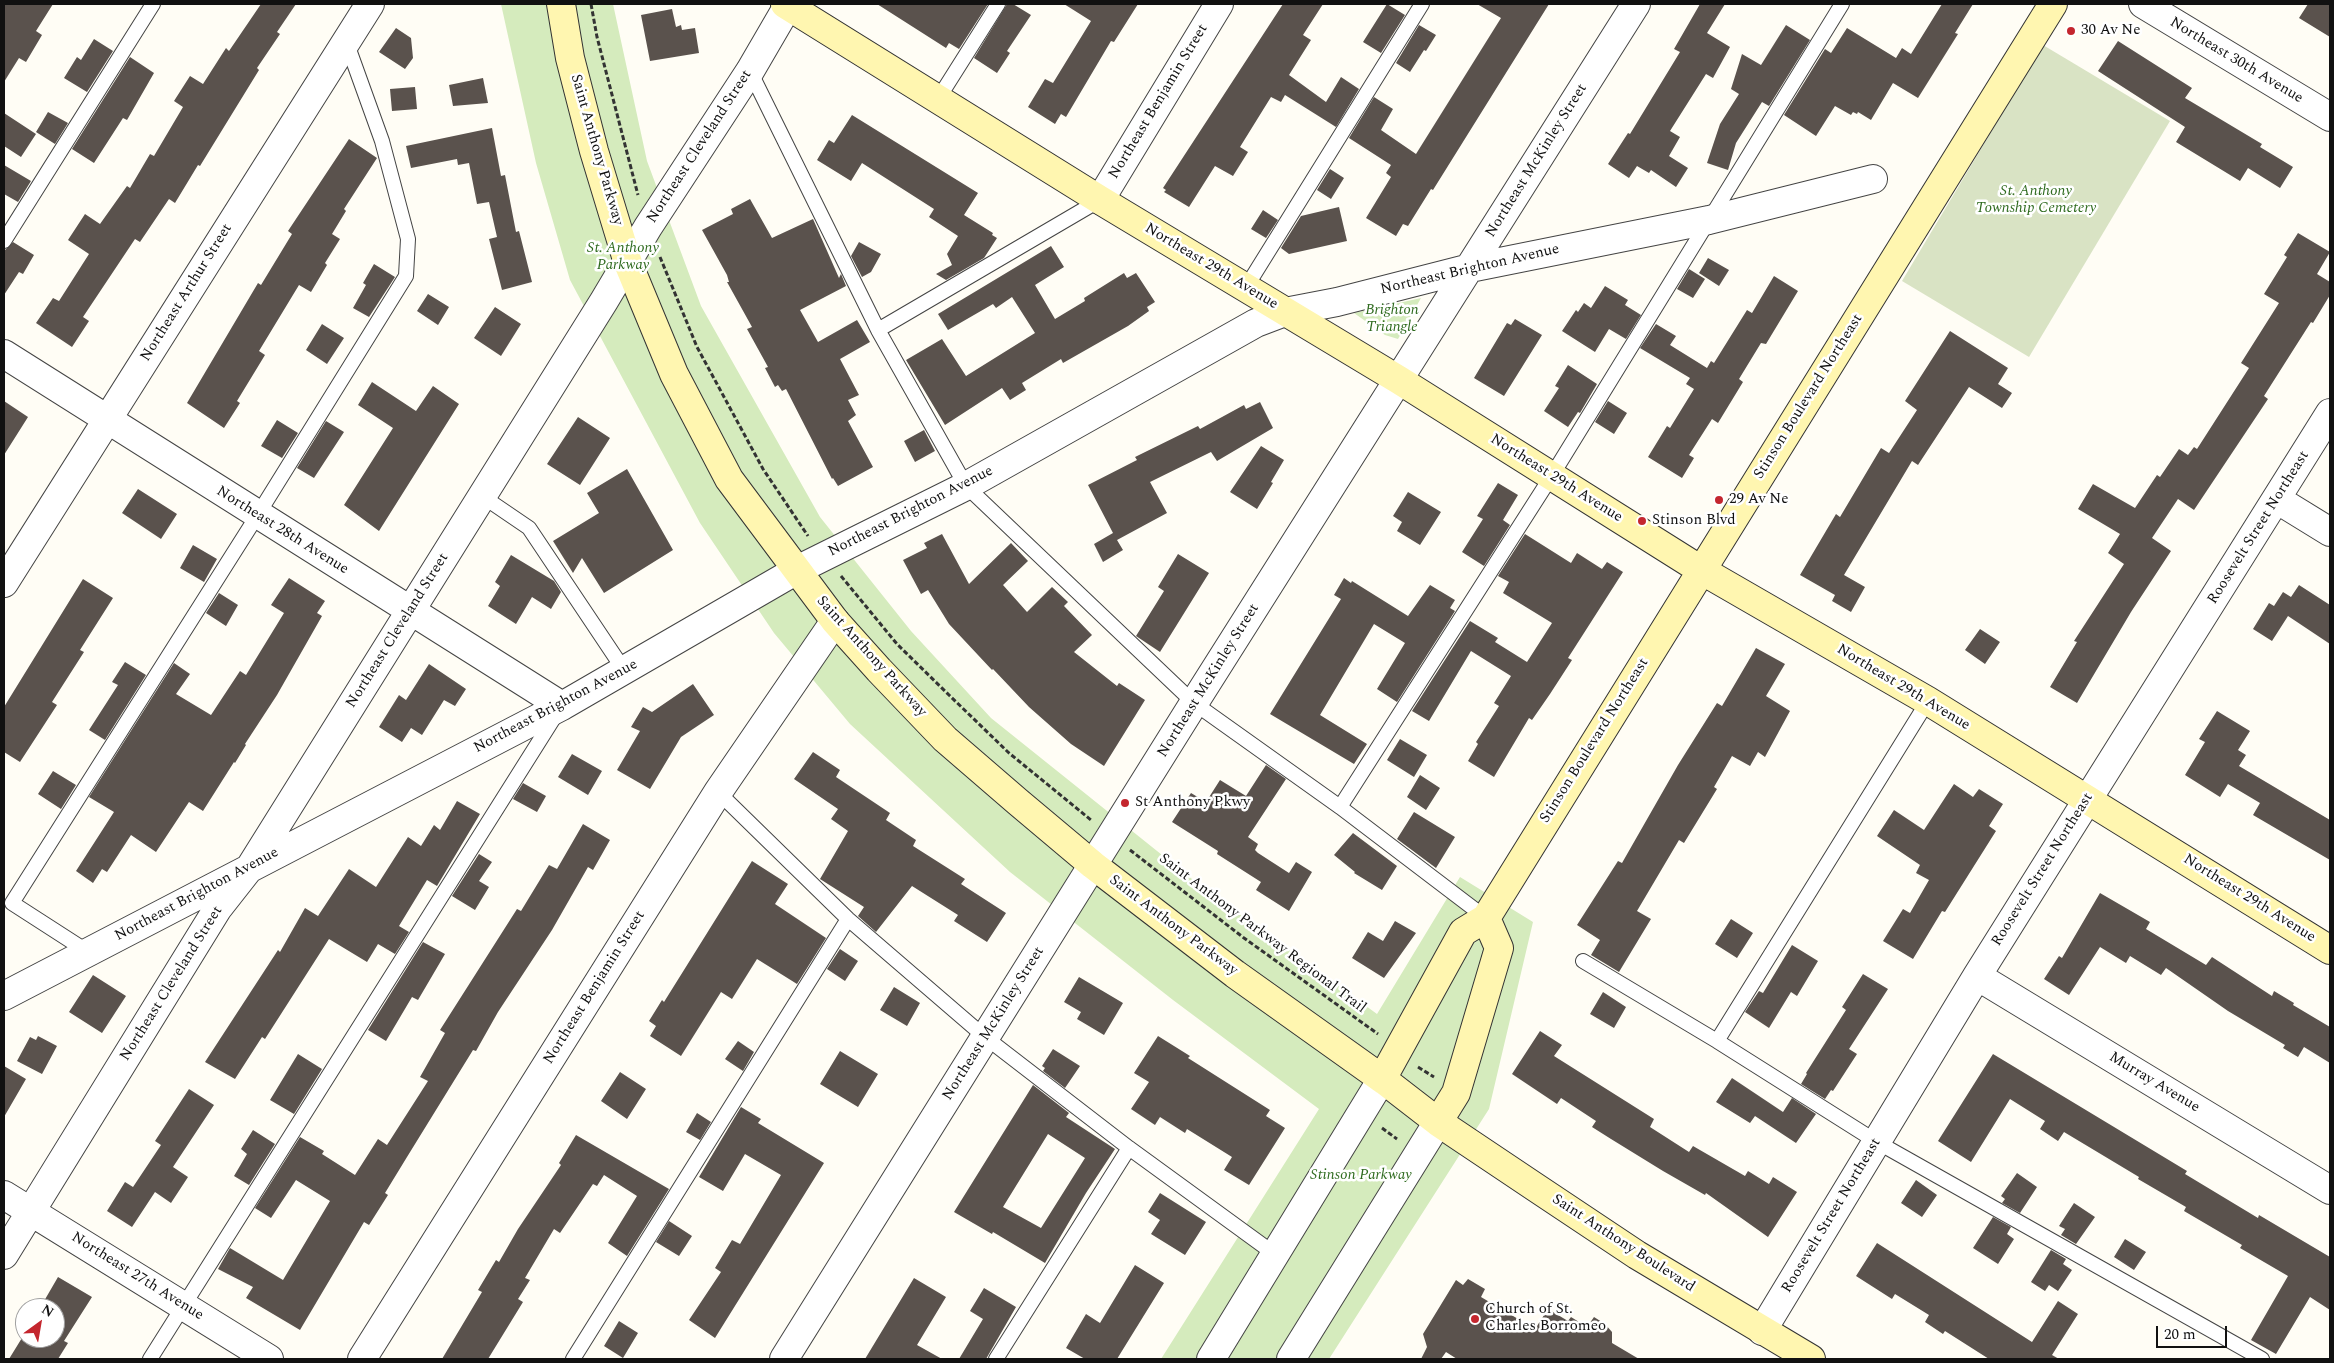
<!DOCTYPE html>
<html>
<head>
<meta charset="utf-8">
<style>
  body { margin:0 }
  #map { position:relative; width:2334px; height:1363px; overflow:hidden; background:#fffdf5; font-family:Spectral,serif }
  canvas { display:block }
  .frame { position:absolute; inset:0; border:5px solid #111; pointer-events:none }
  .north { position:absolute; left:15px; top:1298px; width:50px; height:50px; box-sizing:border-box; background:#fff; border:1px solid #a0a0a0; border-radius:50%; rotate:32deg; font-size:14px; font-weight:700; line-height:20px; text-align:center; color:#111 }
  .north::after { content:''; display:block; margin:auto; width:18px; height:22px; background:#c4262e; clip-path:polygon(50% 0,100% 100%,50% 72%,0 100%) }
  .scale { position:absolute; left:2156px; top:1326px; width:71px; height:22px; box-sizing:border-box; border:2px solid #111; border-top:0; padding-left:6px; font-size:15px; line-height:18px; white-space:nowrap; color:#111; -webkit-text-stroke:4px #fff; paint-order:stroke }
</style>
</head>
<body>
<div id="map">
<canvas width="2334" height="1363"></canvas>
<div class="frame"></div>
<div class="north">N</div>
<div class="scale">20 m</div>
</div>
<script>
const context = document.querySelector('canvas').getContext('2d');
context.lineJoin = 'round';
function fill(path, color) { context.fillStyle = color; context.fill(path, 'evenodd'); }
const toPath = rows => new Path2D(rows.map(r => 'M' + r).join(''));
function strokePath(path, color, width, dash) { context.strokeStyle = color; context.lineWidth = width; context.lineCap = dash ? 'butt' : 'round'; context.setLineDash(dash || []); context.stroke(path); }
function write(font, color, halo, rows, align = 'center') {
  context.font = font + ' Spectral,serif'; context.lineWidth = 5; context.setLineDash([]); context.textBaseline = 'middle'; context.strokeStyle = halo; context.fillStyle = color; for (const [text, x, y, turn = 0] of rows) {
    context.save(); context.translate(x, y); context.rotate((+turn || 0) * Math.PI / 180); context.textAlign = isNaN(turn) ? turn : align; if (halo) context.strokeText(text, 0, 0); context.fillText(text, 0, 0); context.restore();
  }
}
fill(toPath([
  [501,4,613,4,647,161,701,306,820,517,911,631,991,718,1197,883,1377,1014,1460,877,1533,922,1489,1109,1329,1359,1161,1359,1319,1109,1173,1000,1010,872,850,724,774,633,700,523,570,280,536,163],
  [1421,298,1398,339,1385,335,1354,313]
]), '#d5ebbd');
fill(toPath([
  [2043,45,2170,121,2029,357,1902,281]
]), '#d9e3c4');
fill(toPath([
  [4,4,53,4,36,31,42,35,26,62,19,58,4,82],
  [261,4,296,4,277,32,280,34,257,68,259,70,200,166,198,165,175,203,169,199,140,242,135,239,83,317,89,321,72,347,36,323,53,298,59,301,89,254,68,240,85,214,100,224,127,186,130,188,150,154,154,156,183,107,174,101,190,76,203,84,226,48,229,51],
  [877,4,988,4,959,49,949,43,946,48],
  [1007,4,1013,4,1031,15,1007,51,1010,53,997,73,974,58],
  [1064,4,1138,4,1114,42,1111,41,1066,117,1061,114,1055,124,1028,107,1045,79,1053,83,1091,21],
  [1283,4,1323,4,1303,35,1311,40,1289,75,1326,102,1341,77,1359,89,1336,127,1285,95,1281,102,1271,97,1240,147,1248,152,1233,176,1215,166,1189,207,1164,192,1166,190,1163,188],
  [1387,4,1405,15,1381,53,1363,42],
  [1477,4,1549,4,1433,190,1431,189,1408,226,1403,224,1396,236,1366,218,1391,177,1386,173,1391,165,1349,138,1374,97,1393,109,1381,130,1416,154,1501,18],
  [1700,4,1725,4,1707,33,1730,47,1713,78,1706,74,1670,131,1680,137,1669,156,1688,168,1676,187,1651,170,1649,173,1637,166,1629,178,1608,164,1628,133,1630,134,1680,52,1674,49],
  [1942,4,1973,4,1955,33,1958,34,1918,98,1893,83,1871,120,1858,112,1857,114,1853,112,1851,115,1835,106,1816,136,1784,115,1825,49,1831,53,1847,28,1896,58,1902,48,1911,54],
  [2308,4,2330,4,2330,37,2299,18],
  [672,9,676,27,681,25,682,30,695,28,699,53,650,61,641,15],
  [1419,25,1436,35,1426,51,1424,50,1410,72,1396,63],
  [1786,25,1810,40,1769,106,1762,102,1736,143,1728,170,1707,163,1720,124,1739,94,1731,89,1742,54,1761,65],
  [396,28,411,38,413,58,405,69,379,52],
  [94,39,113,51,87,92,64,78,77,57,81,60],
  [2118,41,2192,88,2185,98,2262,144,2260,147,2293,167,2280,188,2248,168,2240,181,2176,142,2185,127,2098,71],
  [130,57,154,73,127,120,123,118,94,163,72,149],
  [483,78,488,103,453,106,449,85],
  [415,87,417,109,392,111,390,89],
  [48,112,68,123,55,144,36,132],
  [4,113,36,134,21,157,4,146],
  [852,115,978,193,964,215,993,233,992,235,997,238,984,258,946,280,936,274,952,265,947,254,958,236,929,217,934,209,862,163,851,181,817,160,829,140,834,143],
  [492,128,501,176,505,175,516,232,519,231,532,282,502,290,489,239,497,237,489,202,477,204,469,163,458,165,457,159,411,168,406,146],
  [349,139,377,158,344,209,346,211,332,234,340,239,325,263,327,265,311,292,299,285,259,351,265,355,237,401,240,403,224,428,187,403,258,283,261,285,292,234,288,231],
  [4,165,31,181,18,202,4,194],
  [1330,169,1344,178,1331,199,1317,190],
  [750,199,772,238,813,219,839,278,841,274,846,286,800,310,818,342,857,320,870,342,840,359,859,395,848,400,856,415,848,421,873,467,838,486,833,478,832,479,786,389,782,391,778,385,775,387,765,368,768,367,747,329,752,327,727,282,729,282,727,275,702,230,733,214,731,209],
  [1339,207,1347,241,1289,254,1281,248,1301,216],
  [1263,210,1278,220,1266,238,1251,229],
  [2298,233,2330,252,2317,274,2330,282,2330,295,2313,323,2311,322,2264,396,2268,399,2194,510,2178,499,2152,538,2171,551,2131,612,2077,703,2050,687,2077,642,2074,641,2124,564,2108,553,2120,534,2078,509,2093,484,2135,508,2157,475,2160,477,2179,449,2188,455,2194,447,2197,449,2249,368,2241,363,2279,303,2264,294,2287,257,2284,255],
  [13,242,34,255,23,274,19,272,4,295,4,251],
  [859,242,881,254,871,272,862,277,851,256],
  [1051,246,1064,267,1035,285,1055,319,1085,301,1084,298,1124,273,1127,278,1136,273,1155,302,1147,307,1149,311,1128,326,1063,363,1061,359,1022,383,1026,390,1010,400,1002,388,945,425,906,360,942,339,966,376,1035,333,1012,297,996,308,993,304,948,330,938,314],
  [1708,258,1729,270,1719,286,1699,273],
  [374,264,395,277,369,317,353,308,366,285,363,283],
  [1689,269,1705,279,1693,298,1677,289],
  [1774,276,1798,291,1766,344,1761,343,1739,379,1743,382,1718,423,1712,419,1689,455,1694,458,1682,478,1648,457,1667,426,1670,428,1694,389,1686,384,1690,378,1640,348,1656,324,1676,336,1670,345,1707,368,1711,361,1714,363,1747,310,1752,313],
  [1605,286,1628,300,1625,305,1641,315,1626,339,1609,329,1595,352,1562,331,1576,310,1578,312,1584,303,1591,308],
  [428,294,449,307,438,325,417,311],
  [495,307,521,324,501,356,474,338],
  [1515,319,1542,335,1504,396,1474,378,1507,323,1511,325],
  [322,324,344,338,327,364,306,350],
  [1950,331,2008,368,1998,384,2012,393,2002,408,1969,387,1918,465,1912,461,1844,575,1865,587,1851,612,1832,601,1835,595,1800,575,1836,514,1840,517,1881,448,1889,453,1917,410,1905,401],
  [1568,365,1597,384,1580,413,1578,412,1568,427,1544,411,1559,388,1555,386],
  [372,382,416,411,433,386,459,404,379,531,344,505,393,428,358,405],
  [4,401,28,417,4,455],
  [1608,401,1627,413,1614,434,1595,422],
  [1260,402,1273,428,1217,461,1211,452,1150,482,1167,513,1117,540,1123,550,1103,562,1094,544,1113,533,1088,485,1137,460,1135,457,1198,426,1200,429,1244,405,1246,409],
  [578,417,610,438,580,485,547,464],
  [277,420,298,433,282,458,261,446],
  [326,421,344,432,314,478,297,468],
  [924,430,935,451,915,462,904,441],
  [1261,446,1284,460,1271,482,1273,483,1257,509,1230,492],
  [627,469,673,550,604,593,582,558,573,573,553,541,599,513,587,493],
  [1498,483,1518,495,1503,520,1510,525,1484,566,1462,552,1483,519,1477,516],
  [138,489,177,514,161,539,122,513],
  [1408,492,1441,512,1420,545,1397,531,1402,522,1393,516],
  [942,534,969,584,1011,543,1028,561,1003,585,1027,612,1052,587,1068,602,1064,606,1092,635,1074,652,1117,686,1119,683,1145,700,1104,766,1071,744,1029,707,993,669,992,670,949,624,928,590,921,594,903,560,927,548,924,543],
  [1525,534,1571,563,1577,553,1602,569,1607,562,1623,572,1568,658,1572,660,1550,694,1532,720,1529,718,1494,777,1468,761,1478,744,1476,742,1499,706,1494,703,1511,676,1471,651,1429,721,1412,711,1470,621,1498,638,1495,642,1527,662,1552,623,1503,593,1509,582,1498,576],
  [193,545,217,559,204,582,180,568],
  [1178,554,1209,573,1160,652,1136,636,1164,591,1158,587],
  [511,555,554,581,561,592,551,609,532,597,516,624,488,606,500,586,495,582],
  [289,578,325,601,317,613,322,616,277,695,245,744,246,745,235,763,234,762,203,811,189,802,156,852,131,835,107,872,102,869,93,883,76,871,114,812,89,797,174,663,190,674,176,694,211,715,240,671,246,675,284,613,271,605],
  [1344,578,1351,583,1352,581,1408,616,1430,585,1455,600,1450,608,1455,611,1397,702,1377,689,1405,643,1374,624,1355,656,1320,715,1367,744,1354,764,1270,714,1341,599,1334,595],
  [83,579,113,598,80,650,84,652,52,702,57,705,20,762,4,752,4,707],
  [2299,585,2330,605,2330,644,2288,616,2272,641,2253,629,2269,603,2274,606,2283,592,2291,597],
  [219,593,238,605,226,626,206,613],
  [1980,629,2000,642,1985,664,1965,650],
  [1756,648,1785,664,1766,696,1790,711,1765,757,1758,752,1750,766,1732,756,1714,787,1717,789,1684,843,1679,840,1637,911,1651,919,1619,972,1591,955,1600,940,1577,925,1618,861,1622,863,1678,765,1717,703,1722,706],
  [125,662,146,675,105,740,89,730,118,685,112,682],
  [429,664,466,689,455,706,444,700,422,735,411,728,402,742,379,727,399,695,406,700],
  [693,684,714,715,681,737,650,789,617,770,640,731,631,727,643,707,652,712],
  [2217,711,2250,731,2238,750,2246,755,2239,766,2330,820,2330,860,2253,815,2260,803,2228,784,2220,797,2185,775,2205,742,2199,739],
  [1400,739,1427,755,1414,777,1387,760],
  [813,752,840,770,836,777,890,813,886,820,916,840,913,846,965,879,961,884,1006,913,987,942,954,921,958,915,912,886,876,932,858,916,864,907,820,879,848,831,831,819,838,809,794,779],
  [572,754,602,771,588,795,558,777],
  [1266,765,1286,779,1248,837,1258,844,1255,850,1258,853,1289,873,1296,862,1312,872,1289,911,1256,890,1261,882,1217,854,1218,851,1172,822,1191,793,1206,802,1220,780,1246,796],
  [53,771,76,785,61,809,38,794],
  [1420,775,1440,788,1426,810,1407,797],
  [523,783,546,796,537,812,513,799],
  [1954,784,1973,797,1979,789,2003,804,1989,826,1996,831,1945,912,1942,911,1913,959,1883,941,1903,909,1910,913,1929,880,1916,873,1920,865,1877,836,1894,810,1924,830],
  [457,801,480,814,437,886,427,880,399,926,409,932,395,954,378,944,367,962,329,939,265,1039,262,1037,235,1079,205,1062,278,950,280,952,305,908,318,916,349,869,376,887,408,837,421,846,434,825,440,830],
  [1414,812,1455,837,1436,868,1397,839],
  [583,824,610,840,593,870,588,867,552,930,498,1012,476,1051,473,1050,407,1157,385,1193,388,1195,369,1225,364,1222,300,1330,246,1298,253,1287,218,1269,230,1248,283,1280,330,1201,296,1180,271,1218,255,1208,300,1137,324,1151,322,1154,355,1175,378,1139,387,1145,428,1081,420,1077,445,1033,440,1030,517,909,521,911,549,865,557,869],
  [1353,833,1397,866,1382,890,1354,873,1355,872,1334,855],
  [479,854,492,862,479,881,489,887,475,910,452,896],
  [752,861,788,884,775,904,826,938,797,984,757,959,732,999,721,992,681,1056,650,1036,656,1026,649,1021,662,1000,664,1002],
  [2100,893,2150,922,2146,929,2206,965,2212,957,2272,996,2274,991,2294,1003,2293,1005,2330,1027,2330,1063,2304,1047,2298,1057,2283,1048,2285,1045,2228,1011,2166,968,2161,975,2130,956,2126,963,2100,947,2069,995,2044,979,2059,956,2062,958],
  [1731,919,1753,933,1737,958,1715,944],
  [1395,921,1416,933,1384,978,1352,958,1368,932,1383,941],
  [423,942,445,954,418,1000,412,997,386,1041,368,1030],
  [1792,945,1818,961,1797,996,1791,992,1769,1028,1745,1012,1759,991,1763,993],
  [840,949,858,961,845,981,827,969],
  [1863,974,1888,989,1849,1049,1857,1054,1833,1091,1831,1090,1825,1099,1801,1084,1807,1074,1806,1073,1846,1010,1842,1007],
  [93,975,126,996,102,1033,69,1012],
  [1079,977,1123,1003,1104,1035,1077,1019,1081,1012,1064,1002],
  [894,987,920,1003,907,1026,880,1010],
  [1603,992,1626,1007,1614,1028,1590,1014],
  [1540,1031,1562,1045,1554,1056,1654,1119,1650,1127,1689,1152,1693,1146,1745,1176,1748,1171,1769,1184,1773,1177,1797,1192,1768,1237,1706,1193,1705,1195,1663,1171,1611,1139,1592,1127,1596,1121,1561,1098,1557,1104,1512,1074],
  [38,1036,57,1046,42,1074,17,1061,30,1037,36,1040],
  [1158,1036,1190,1056,1188,1058,1270,1110,1266,1116,1285,1128,1249,1185,1224,1170,1232,1157,1187,1129,1185,1133,1160,1117,1155,1125,1131,1109,1149,1082,1134,1073],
  [738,1041,754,1052,743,1071,725,1059],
  [1053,1049,1080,1066,1065,1088,1043,1071,1045,1068,1042,1066],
  [840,1051,878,1074,858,1107,820,1084],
  [298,1054,322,1069,294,1114,270,1100],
  [1993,1054,2187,1171,2185,1174,2258,1218,2259,1215,2330,1257,2330,1310,2310,1297,2276,1354,2251,1340,2288,1276,2240,1248,2242,1245,2184,1211,2186,1207,2138,1179,2139,1177,2064,1132,2058,1141,2040,1129,2045,1121,2010,1099,1971,1162,1938,1141],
  [4,1066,26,1079,4,1117],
  [620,1072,646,1089,627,1119,601,1101],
  [1732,1078,1783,1112,1792,1098,1816,1114,1796,1143,1755,1116,1750,1123,1716,1102],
  [1033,1085,1069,1113,1066,1117,1115,1149,1086,1193,1045,1263,993,1232,992,1234,954,1212],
  [1048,1134,1085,1158,1041,1228,1003,1207],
  [189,1089,214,1105,173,1167,188,1177,171,1203,155,1192,132,1227,107,1211,125,1182,133,1187,161,1145,155,1141],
  [741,1107,761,1119,758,1123,824,1163,715,1338,689,1320,721,1272,715,1268,732,1240,740,1244,781,1175,745,1154,723,1191,699,1177],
  [697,1113,711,1122,700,1140,686,1132],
  [253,1130,275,1144,249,1185,234,1176,247,1154,241,1149],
  [576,1135,669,1189,627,1256,608,1243,637,1196,604,1175,597,1186,593,1184,560,1233,554,1229,525,1278,530,1280,518,1299,523,1302,488,1359,442,1359,482,1292,478,1290,496,1260,499,1262,518,1229,561,1165,559,1163],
  [2017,1173,2037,1187,2020,1213,2002,1203,2005,1199,2001,1196],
  [1916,1180,1937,1195,1922,1217,1901,1203],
  [1160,1193,1206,1222,1185,1255,1151,1234,1160,1220,1148,1212],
  [2074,1203,2095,1217,2076,1244,2061,1235,2065,1229,2059,1226],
  [1993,1217,2011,1227,2007,1234,2014,1239,1998,1264,1973,1248],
  [669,1221,692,1236,679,1256,656,1242],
  [2125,1239,2146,1252,2134,1270,2114,1257],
  [1877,1243,2032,1342,2058,1301,2078,1314,2052,1355,2059,1359,1989,1359,1945,1331,1943,1334,1925,1322,1929,1315,1895,1294,1892,1299,1856,1276],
  [2051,1250,2066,1259,2063,1264,2072,1270,2058,1291,2049,1285,2045,1291,2031,1282],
  [1135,1265,1164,1283,1117,1359,1085,1359,1066,1348,1086,1314,1100,1323],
  [58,1277,92,1297,64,1341,68,1343,58,1359,9,1359,25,1333,25,1338,55,1338,55,1308,40,1308],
  [914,1278,946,1297,917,1345,942,1359,865,1359],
  [1468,1279,1485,1289,1481,1297,1535,1329,1548,1309,1568,1321,1571,1317,1587,1327,1594,1317,1605,1324,1612,1332,1612,1343,1639,1359,1457,1359,1446,1352,1441,1359,1421,1359,1427,1347,1423,1334,1456,1280,1463,1285],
  [984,1288,1016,1307,986,1359,959,1359,983,1319,970,1311],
  [619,1321,638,1333,623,1358,604,1346]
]), '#5a524d');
const lane = toPath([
  [750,71,878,330,966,486,1194,703,1340,807,1486,918],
  [938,99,998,4],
  [4,241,153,4],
  [1245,289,1422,4],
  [878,330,1100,200],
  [482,496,529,528,624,670],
  [718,792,848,919,985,1037,1129,1148,1276,1255],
  [1340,807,1551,477,1842,4],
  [88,952,12,903,257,516,406,276,408,239,382,141,346,41],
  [1583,961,1717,1041,1877,1142,2262,1359],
  [1717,1041,1928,701],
  [150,1359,557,713],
  [573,1359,848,919],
  [996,1359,1129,1148]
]);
const street = toPath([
  [2143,4,2330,117],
  [1100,200,1219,4],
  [4,354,562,706],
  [2278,500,2330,532],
  [4,583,370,4],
  [1977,976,2330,1190],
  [4,996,562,706,797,570,966,486,1256,323,1285,312,1337,302,1470,268,1709,220,1873,179],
  [4,1195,269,1359],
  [4,1255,218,908,251,866,604,301,648,227,750,71,789,4],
  [1762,1331,1977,976,2330,413],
  [362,1359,718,792,835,621],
  [784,1359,1194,703,1636,4],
  [1211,1359,1382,1079],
  [1291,1359,1438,1122]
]);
const secondary = toPath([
  [561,4,570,58,594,151,628,263,674,374,729,479,835,621,879,670,945,739,1018,802,1093,865,1235,974,1385,1081,1438,1122,1535,1187,1637,1255,1811,1359],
  [785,4,1100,200,1399,380,1701,570,1928,701,2330,950],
  [1382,1079,1463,932,1486,918,2053,4],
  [1438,1122,1456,1093,1499,948,1486,918]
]);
strokePath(lane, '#444', 16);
strokePath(street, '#444', 30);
strokePath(secondary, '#333', 30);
strokePath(toPath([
  [591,4,597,37,638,195],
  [660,257,697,347,763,469,808,536],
  [841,576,897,644,949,695,1009,753,1091,820],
  [1130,850,1244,938,1378,1034],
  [1418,1067,1434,1077],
  [1382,1128,1397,1139]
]), '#333', 3, [5, 2.5]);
strokePath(lane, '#fff', 14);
strokePath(street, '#fff', 28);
strokePath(secondary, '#fff6b0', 28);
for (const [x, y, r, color] of [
  [2071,31,5,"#c4262e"],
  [1719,500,5,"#c4262e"],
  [1642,521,5,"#c4262e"],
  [1125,803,5,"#c4262e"],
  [1475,1319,5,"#c4262e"]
]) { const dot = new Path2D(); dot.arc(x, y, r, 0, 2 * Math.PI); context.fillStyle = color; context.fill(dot); strokePath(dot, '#fff', 2); }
write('15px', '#111', '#fff', [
  ["30 Av Ne",2081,31],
  ["29 Av Ne",1729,500],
  ["Stinson Blvd",1652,521],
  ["St Anthony Pkwy",1135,803],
  ["Church of St.",1485,1310],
  ["Charles Borromeo",1485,1327]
], 'left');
write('15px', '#111', '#fff', [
  ["Northeast 30th Avenue",2236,61,31],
  ["Northeast Benjamin Street",1159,102,-59],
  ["Northeast Cleveland Street",700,147,-57],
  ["Saint Anthony Parkway",596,150,74],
  ["Northeast McKinley Street",1537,161,-58],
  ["Northeast 29th Avenue",1211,267,31],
  ["Northeast Brighton Avenue",1470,270,-13],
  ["Northeast Arthur Street",187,293,-58],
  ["Stinson Boulevard Northeast",1809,397,-58],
  ["Northeast 29th Avenue",1556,479,32],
  ["Northeast Brighton Avenue",911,512,-27],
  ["Roosevelt Street Northeast",2259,528,-58],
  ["Northeast 28th Avenue",282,531,32],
  ["Northeast Cleveland Street",398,631,-58],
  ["Saint Anthony Parkway",871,657,48],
  ["Northeast McKinley Street",1209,681,-58],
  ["Northeast 29th Avenue",1903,688,31],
  ["Northeast Brighton Avenue",556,707,-28],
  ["Stinson Boulevard Northeast",1595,741,-58],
  ["Roosevelt Street Northeast",2043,870,-58],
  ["Northeast Brighton Avenue",197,895,-28],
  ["Northeast 29th Avenue",2249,899,32],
  ["Saint Anthony Parkway",1173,926,37],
  ["Saint Anthony Parkway Regional Trail",1262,934,37],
  ["Northeast Cleveland Street",172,984,-58],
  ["Northeast Benjamin Street",595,988,-58],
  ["Northeast McKinley Street",994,1024,-58],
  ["Murray Avenue",2154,1083,31],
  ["Roosevelt Street Northeast",1832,1216,-59],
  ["Saint Anthony Boulevard",1623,1244,33],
  ["Northeast 27th Avenue",137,1277,32]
]);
write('italic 15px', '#2f6b1f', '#fff', [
  ["St. Anthony",2036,192],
  ["Township Cemetery",2036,209],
  ["St. Anthony",623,249],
  ["Parkway",623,266],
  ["Brighton",1392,311],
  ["Triangle",1392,328],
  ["Stinson Parkway",1361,1176]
]);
</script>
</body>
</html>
